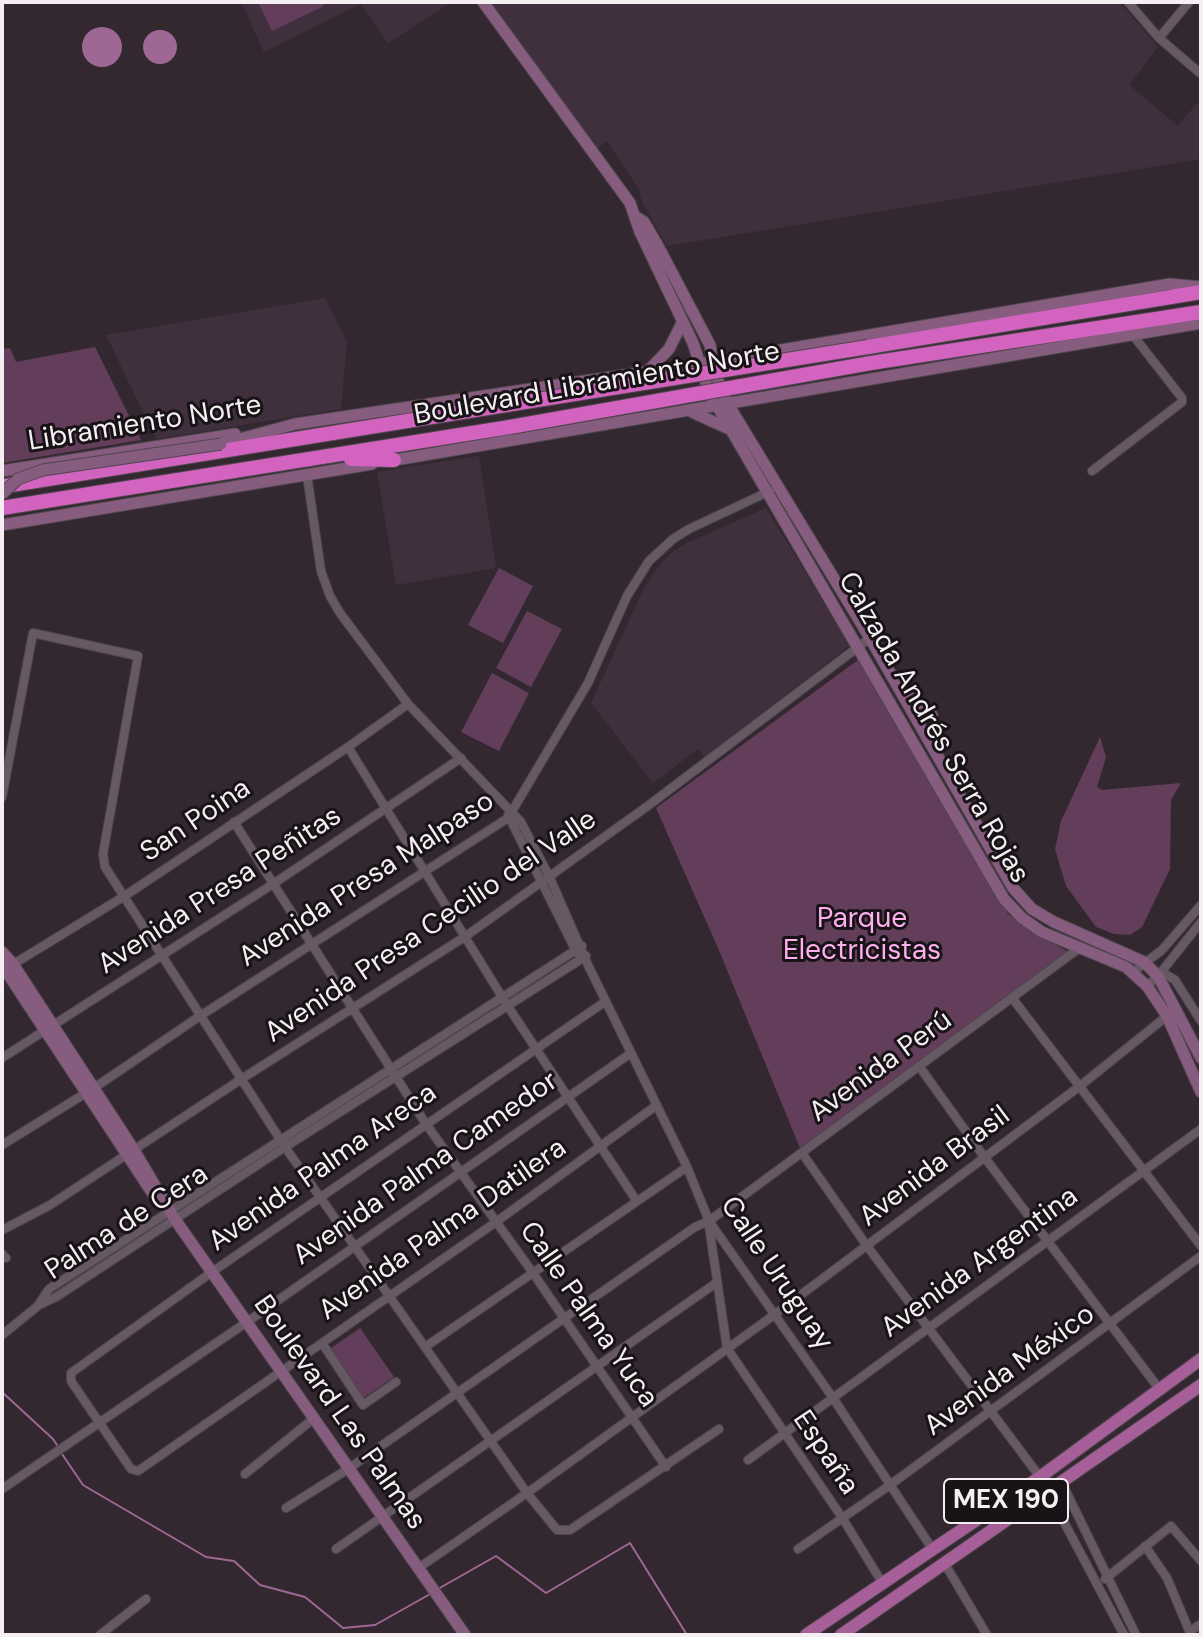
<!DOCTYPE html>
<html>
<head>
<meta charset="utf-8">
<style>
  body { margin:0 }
  #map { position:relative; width:1203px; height:1637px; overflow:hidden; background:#332830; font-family:"DM Sans",sans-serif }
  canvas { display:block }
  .frame { position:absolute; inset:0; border:4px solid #f5eef3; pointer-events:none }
</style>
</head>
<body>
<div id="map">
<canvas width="1203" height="1637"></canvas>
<div class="frame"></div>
</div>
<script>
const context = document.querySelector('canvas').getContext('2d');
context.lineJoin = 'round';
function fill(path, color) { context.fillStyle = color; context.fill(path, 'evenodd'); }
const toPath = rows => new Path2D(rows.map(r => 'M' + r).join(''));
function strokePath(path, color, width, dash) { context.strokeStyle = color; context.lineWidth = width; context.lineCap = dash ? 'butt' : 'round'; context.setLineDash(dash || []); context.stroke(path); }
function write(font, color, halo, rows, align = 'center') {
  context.font = font + ' "DM Sans",sans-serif'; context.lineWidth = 6; context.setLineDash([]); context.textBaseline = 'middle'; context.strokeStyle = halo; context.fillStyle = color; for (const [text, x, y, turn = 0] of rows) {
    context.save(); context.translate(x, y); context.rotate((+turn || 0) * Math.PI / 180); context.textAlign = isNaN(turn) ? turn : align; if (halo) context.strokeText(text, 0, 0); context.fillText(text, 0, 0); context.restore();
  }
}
fill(toPath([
  [241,2,452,2,388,43,361,4,264,52],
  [490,2,1119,2,1158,47,1129,85,1178,126,1197,103,1201,107,1201,159,667,246,642,202,639,190,607,141,596,149],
  [325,298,347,342,341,409,156,439,106,335],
  [479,456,496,568,396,585,377,472],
  [766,508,850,645,705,758,698,749,653,783,591,703,643,590,657,568,671,553,685,544]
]), '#40303d');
fill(toPath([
  [258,2,322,2,324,6,272,31],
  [95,347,141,440,2,463,2,349,10,348,16,362],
  [499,568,533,586,503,643,468,625],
  [527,611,562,629,531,687,496,668],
  [858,660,1008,914,1039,936,1069,952,802,1153,718,948,656,808],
  [492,673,529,693,499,751,461,732],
  [1100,737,1106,757,1097,787,1102,790,1181,783,1171,800,1170,869,1142,927,1130,935,1114,934,1096,927,1066,886,1055,849,1061,821],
  [360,1328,394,1377,362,1399,328,1350]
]), '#633e5b');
fill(toPath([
  '82 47a20 20 0 1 1 40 0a20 20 0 1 1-40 0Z',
  '143 47a17 17 0 1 1 34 0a17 17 0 1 1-34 0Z'
]), '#9f6894');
strokePath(toPath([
  [2,1392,53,1439,59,1448],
  [62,1454,83,1485,206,1557,234,1561,260,1585,305,1597,343,1628,375,1625,432,1593],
  [438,1589,496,1556,546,1593,630,1543,687,1635]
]), '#9f6894', 2);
const street = toPath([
  [1128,2,1159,38,1201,74],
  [1159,38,1189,2],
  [1092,471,1182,402,1182,398,1132,334],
  [307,475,321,571,330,596,340,613,408,704,521,822,550,878,588,965,687,1167,709,1221,833,1398,933,1550],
  [348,747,507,1005,636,1200],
  [2,797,33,633,138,656,103,854,105,867,285,1147,527,1493,557,1530,570,1530,719,1429],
  [508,815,577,953],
  [234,822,426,1124,533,1273,666,1467],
  [12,965,123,897,348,747,408,704],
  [1133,972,1162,950,1201,905],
  [1159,976,1167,975,1175,980,1201,1021],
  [1147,986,1158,976,1201,922],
  [1013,999,1201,1246],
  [606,1001,212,1272,71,1373,71,1381,131,1469,138,1471,496,1222,657,1105],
  [2,1058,273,884,461,758],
  [919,1066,985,1158,1160,1390],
  [2,1145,94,1088,200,1016,508,818,588,683,627,596,649,561,673,539,689,529,770,491],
  [802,1153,867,1246,1040,1477],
  [709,1226,727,1348,843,1519,883,1584],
  [2,1230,50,1205,243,1078,466,936,649,805,870,638],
  [2,1254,6,1258],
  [39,1304,49,1289,582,946],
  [2,1335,39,1305,56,1297,285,1147,586,956],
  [322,1343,363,1405,396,1382],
  [425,1347,687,1167],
  [748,1460,1201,1129],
  [245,1474,313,1419],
  [1062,1483,1136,1635],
  [2,1489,247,1322,631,1053],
  [1048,1492,1124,1635],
  [286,1508,348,1469,695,1227,709,1221,1078,949],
  [1145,1546,1167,1578,1191,1635],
  [336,1549,716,1283],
  [798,1549,890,1485,1201,1256],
  [945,1564,987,1635],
  [417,1569,527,1493,774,1315,1080,1086,1167,1016],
  [1105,1579,1171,1526,1201,1561],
  [1190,1631,1201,1624],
  [100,1635,146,1599]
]);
const secondary = toPath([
  [483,2,630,203,640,232,693,343,709,392,1004,899,1022,918,1042,932,1126,967,1147,986,1167,1016,1201,1092],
  [638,218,644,222,658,246,710,345,714,371,728,404,870,638,1013,888,1032,909,1054,922,1144,962,1158,976,1201,1058],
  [648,371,669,349,682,323],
  [692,412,727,428],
  [221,444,295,424,699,364,1170,284,1201,287],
  [389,461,1201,323],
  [2,471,235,434],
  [2,525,372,464],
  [910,697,922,713,932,715],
  [2,952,13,964,134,1150,174,1218,465,1635],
  [2,965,153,1194]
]);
const primary = toPath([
  [806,1635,1040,1477,1201,1359],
  [841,1635,1201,1385]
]);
const highway = toPath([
  [868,347,1201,292],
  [871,363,1201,312],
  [351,459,394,460],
  [5,486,506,405],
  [2,508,510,427]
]);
strokePath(street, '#4f464d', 10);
strokePath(secondary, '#4f464d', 13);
strokePath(primary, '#4f464d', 14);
strokePath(highway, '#4f464d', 16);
strokePath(street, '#665963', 8);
strokePath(secondary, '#865c7f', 11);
strokePath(primary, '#a75f9a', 12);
strokePath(highway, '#d263bf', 14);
const secondaryBridge = toPath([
  [2,494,18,479,43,470,221,444]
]);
const highwayBridge = toPath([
  [506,405,868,347],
  [510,427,871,363]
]);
strokePath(secondaryBridge, '#4f464d', 13, []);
strokePath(highwayBridge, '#4f464d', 16, []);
strokePath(secondaryBridge, '#865c7f', 11);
strokePath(highwayBridge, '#d263bf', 14);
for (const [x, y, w] of [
  [1006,1501,124]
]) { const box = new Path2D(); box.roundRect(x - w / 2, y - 22, w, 44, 6); context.fillStyle = '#181316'; context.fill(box); strokePath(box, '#f5eef3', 2); }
write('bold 26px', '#f5eef3', null, [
  ["MEX 190",1006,1501]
]);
write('28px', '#f5eef3', '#181316', [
  ["Boulevard Libramiento Norte",597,384,-10],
  ["Libramiento Norte",145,424,-9],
  ["Calzada Andrés Serra Rojas",933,728,60],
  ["San Poina",196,821,-34],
  ["Avenida Presa Malpaso",367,880,-33],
  ["Avenida Presa Peñitas",220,891,-33],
  ["Avenida Presa Cecilio del Valle",431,927,-34],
  ["Avenida Perú",881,1067,-36],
  ["Avenida Brasil",935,1167,-37],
  ["Avenida Palma Areca",323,1168,-35],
  ["Avenida Palma Camedor",426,1169,-35],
  ["Palma de Cera",127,1223,-33],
  ["Avenida Palma Datilera",443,1230,-35],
  ["Avenida Argentina",980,1263,-36],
  ["Calle Uruguay",776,1274,56],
  ["Calle Palma Yuca",588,1315,55],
  ["Avenida México",1010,1371,-36],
  ["Boulevard Las Palmas",339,1413,55],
  ["España",825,1453,56]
]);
write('28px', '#ffafee', '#181316', [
  ["Parque",862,920],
  ["Electricistas",862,952]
]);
</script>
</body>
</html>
